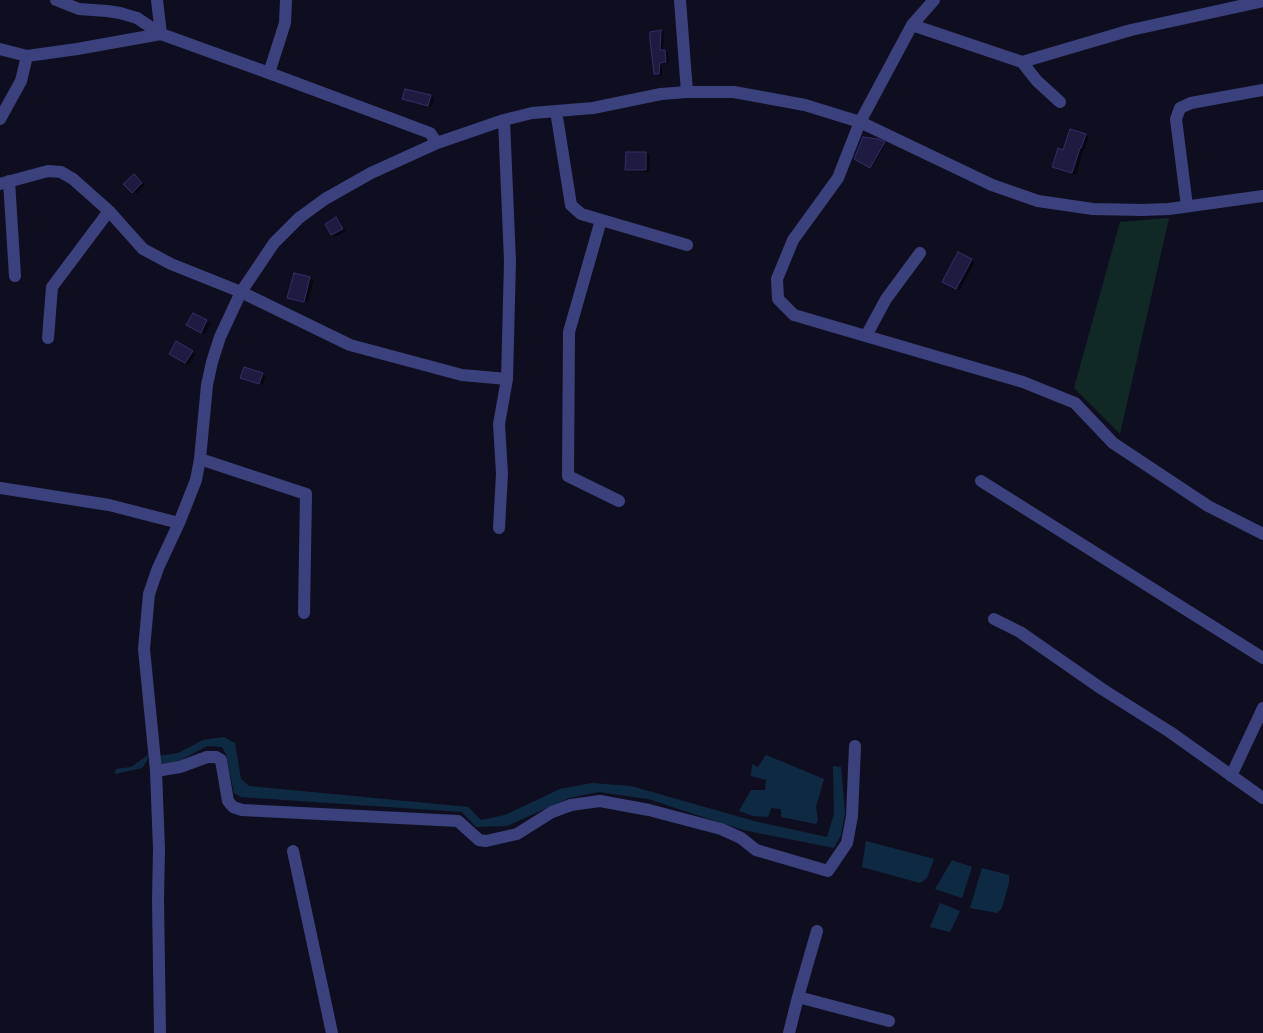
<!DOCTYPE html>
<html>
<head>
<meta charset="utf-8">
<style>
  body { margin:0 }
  canvas { display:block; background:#0f0e20 }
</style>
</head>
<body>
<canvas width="1263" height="1033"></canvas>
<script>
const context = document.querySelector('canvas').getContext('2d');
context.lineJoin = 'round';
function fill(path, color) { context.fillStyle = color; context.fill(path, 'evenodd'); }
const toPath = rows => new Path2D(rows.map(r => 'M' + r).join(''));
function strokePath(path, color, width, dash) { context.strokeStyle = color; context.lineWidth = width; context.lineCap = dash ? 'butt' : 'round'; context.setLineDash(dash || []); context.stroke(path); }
fill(toPath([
  [1169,218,1120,434,1074,388,1120,222]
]), '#112925');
fill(toPath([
  [224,737,235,743,241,779,249,786,468,807,481,820,505,815,560,789,592,783,631,786,754,821,827,837,834,814,833,766,841,767,845,813,841,835,834,848,743,830,648,799,599,792,569,798,507,826,476,827,462,812,241,797,234,793,226,754,222,747,207,746,177,762,160,764,159,756,178,753,203,740],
  [148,755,147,761,142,768,115,774,116,769,131,767],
  [766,755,824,779,816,807,818,821,816,824,781,817,781,809,771,808,768,817,753,816,739,811,751,790,765,790,766,780,751,776,752,764,758,767],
  [866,841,934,859,927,878,920,883,862,867],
  [952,860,972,867,962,898,935,889],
  [982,868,1009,875,1009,883,1002,908,997,913,970,908],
  [940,903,960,911,950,932,930,927]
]), '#0e2a43');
fill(toPath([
  [661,31,664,33,663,51,668,52,669,63,662,64,662,75,658,75,655,74],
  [431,96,434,98,432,107,403,98],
  [1085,135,1089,137,1085,149,1084,149,1076,175,1054,167,1064,151],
  [878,140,886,144,872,168,855,158],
  [627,153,646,153,650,155,650,172,630,171,626,169],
  [134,175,145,185,137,194,125,184],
  [336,218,340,221,346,231,336,237,332,234,326,224],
  [958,253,975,262,960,290,943,281],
  [294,274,314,280,308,303,289,297],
  [193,314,211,323,205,334,188,325],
  [177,342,196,354,189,365,170,353],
  [262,374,266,376,263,385,245,379]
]), '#0007');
const building = toPath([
  [661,30,660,50,665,50,666,62,660,63,659,74,654,74,650,40,650,32,661,30],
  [405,89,431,95,428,106,402,99,405,89],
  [1070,129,1086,134,1081,148,1080,148,1072,173,1052,167,1058,148,1063,150,1070,129],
  [863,137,878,139,885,142,870,168,854,159,863,137],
  [626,152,646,152,646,170,625,170,626,152],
  [134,174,142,183,132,193,123,184,134,174],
  [336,217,343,229,331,235,325,224,336,217],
  [958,252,972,259,956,289,942,282,958,252],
  [294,273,310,277,304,302,287,298,294,273],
  [193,313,207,320,201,333,186,325,193,313],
  [176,341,193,351,185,363,169,354,176,341],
  [244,367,263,373,259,384,240,378,244,367]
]);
fill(building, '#1d1b40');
strokePath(building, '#322e6b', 1);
strokePath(toPath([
  [56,0,79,9,107,11,120,13,137,18,161,34,269,73,430,133,437,143],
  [157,0,161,34],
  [680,0,687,92],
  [934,0,912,25,860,122,838,178,793,240,777,279,778,299,794,315,1023,382,1075,403,1113,443,1208,506,1263,534],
  [912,25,1022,62,1037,81,1060,102],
  [0,49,27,56,77,49,161,34],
  [1022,62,1131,30,1263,1],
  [269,73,285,23,286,0],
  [556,111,571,205,581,214,687,245],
  [0,119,21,81,27,56],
  [9,181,15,276],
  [0,184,48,171,61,172,73,179,109,211,143,249,171,264,241,292,350,345,462,375,507,379],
  [1187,206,1176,119,1180,108,1191,103,1263,90],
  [601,220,569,332,568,476,619,501],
  [866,336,886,299,920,253],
  [48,338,52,287,109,211],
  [200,459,306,494,304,613],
  [981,481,1263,658],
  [0,488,109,505,179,523],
  [499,528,502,474,499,424,507,379,510,261,504,120],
  [994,619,1020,632,1102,689,1170,732,1263,798],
  [156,771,180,767,207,757,216,757,221,760,228,801,233,807,242,810,458,821,479,840,486,841,517,834,552,812,571,805,600,801,649,810,721,829,741,838,756,850,828,871,847,843,852,816,855,746],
  [1231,776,1263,708],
  [293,851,332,1033],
  [798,997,889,1021],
  [160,1033,158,899,159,849,156,771,144,649,149,594,158,568,179,523,196,480,200,459,207,385,212,362,220,337,241,292,274,243,299,218,325,199,371,173,437,143,504,120,532,113,593,108,661,94,687,92,734,92,805,105,860,122,992,185,1038,201,1093,209,1142,210,1169,209,1263,196],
  [789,1033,798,997,817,931]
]), '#3b417d', 12);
</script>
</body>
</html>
